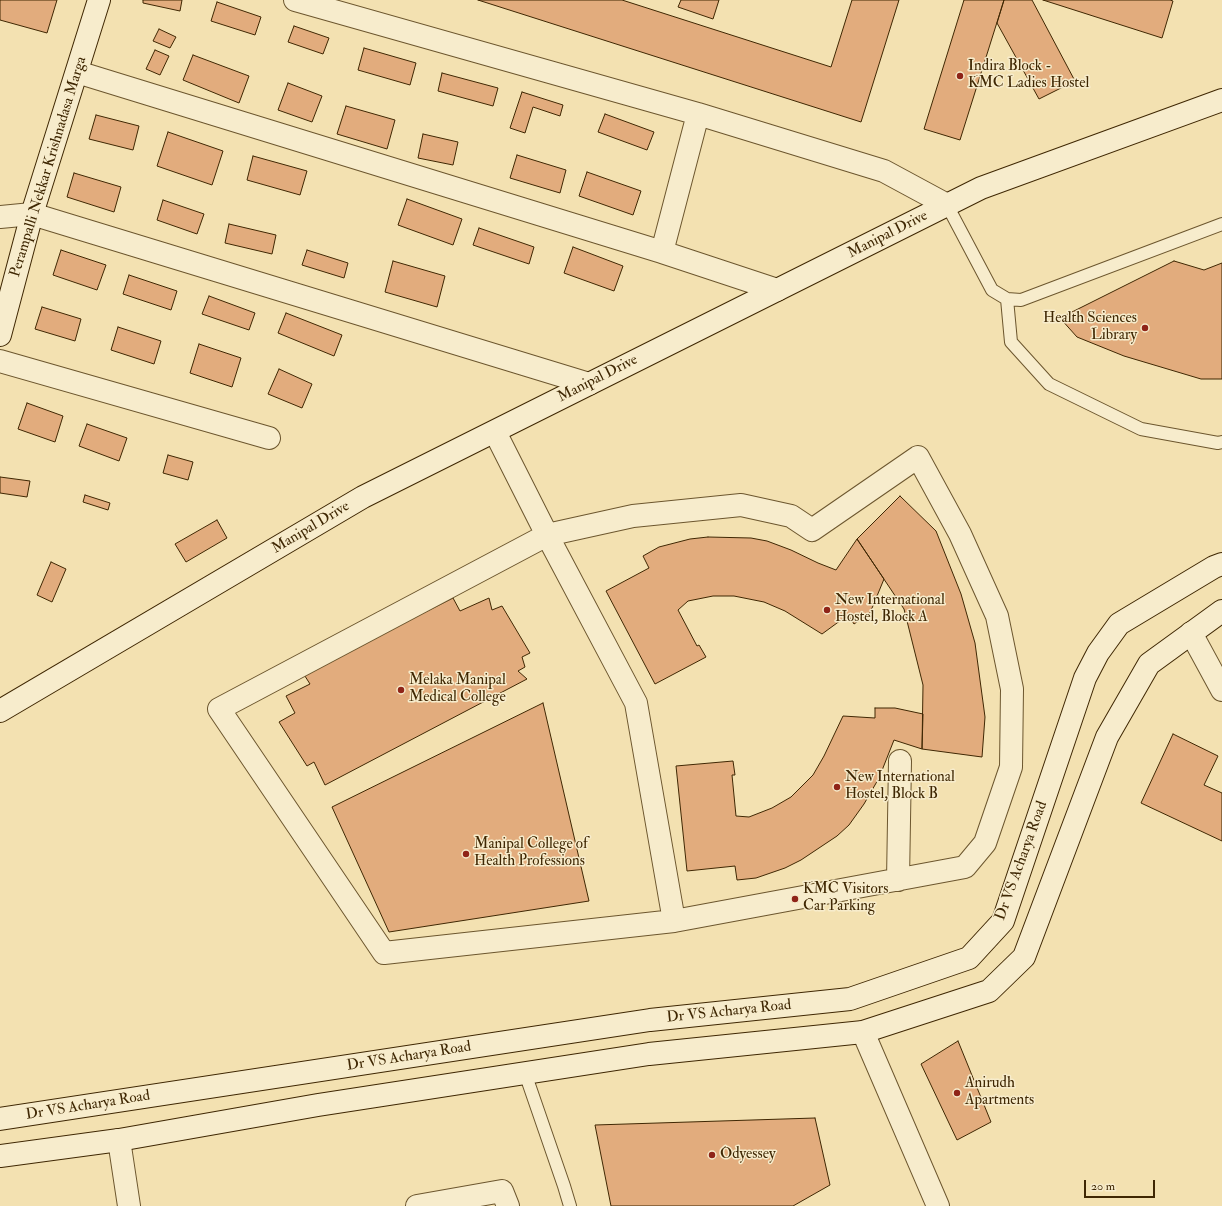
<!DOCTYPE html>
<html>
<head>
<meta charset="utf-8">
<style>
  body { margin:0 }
  #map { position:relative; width:1222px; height:1206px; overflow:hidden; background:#f3e1b1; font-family:"IM FELL Double Pica",serif }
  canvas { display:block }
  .scale { position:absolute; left:1084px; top:1180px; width:71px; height:18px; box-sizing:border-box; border:2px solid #3f2703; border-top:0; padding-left:5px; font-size:12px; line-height:14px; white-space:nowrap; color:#3f2703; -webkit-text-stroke:3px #f7eccc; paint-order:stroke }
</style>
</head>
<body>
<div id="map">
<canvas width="1222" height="1206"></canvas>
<div class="scale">20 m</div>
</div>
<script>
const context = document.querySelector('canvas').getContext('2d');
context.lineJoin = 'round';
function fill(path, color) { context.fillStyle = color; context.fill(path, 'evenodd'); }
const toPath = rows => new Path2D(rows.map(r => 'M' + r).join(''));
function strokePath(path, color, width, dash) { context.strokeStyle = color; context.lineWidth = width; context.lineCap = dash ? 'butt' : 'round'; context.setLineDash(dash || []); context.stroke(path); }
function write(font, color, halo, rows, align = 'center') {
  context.font = font + ' "IM FELL Double Pica",serif'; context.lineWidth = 3; context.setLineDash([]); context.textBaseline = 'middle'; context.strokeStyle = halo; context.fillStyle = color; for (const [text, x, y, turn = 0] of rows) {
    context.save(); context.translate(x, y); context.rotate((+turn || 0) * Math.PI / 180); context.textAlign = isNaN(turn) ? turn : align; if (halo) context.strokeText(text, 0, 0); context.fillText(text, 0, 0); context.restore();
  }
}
const building = toPath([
  [0,0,57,0,47,33,0,20,0,0],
  [143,0,182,0,180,11,143,3,143,0],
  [478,0,622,0,831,67,852,0,899,0,861,122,478,0],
  [681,0,719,0,713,19,678,7,681,0],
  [964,0,1004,0,960,140,924,129,964,0],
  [1004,0,1032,0,1075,81,1039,99,997,23,1004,0],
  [1043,0,1170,0,1173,1,1162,38,1043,0],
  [217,2,261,17,255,35,211,21,217,2],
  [294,26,329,38,323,54,288,42,294,26],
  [159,29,176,37,170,48,153,41,159,29],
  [364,48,416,63,410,85,358,70,364,48],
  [155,50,169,56,160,75,146,69,155,50],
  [193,55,249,76,239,103,183,80,193,55],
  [442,73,498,88,493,106,438,91,442,73],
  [288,83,322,96,312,122,278,110,288,83],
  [522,92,563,105,560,116,533,107,525,133,510,128,522,92],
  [346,106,395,120,387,149,337,134,346,106],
  [605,114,654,132,647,150,598,132,605,114],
  [96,115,139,126,133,150,89,139,96,115],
  [168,132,223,151,212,185,157,166,168,132],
  [423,134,458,142,453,165,418,158,423,134],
  [517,155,566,170,560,193,510,178,517,155],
  [253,156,307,171,300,195,247,180,253,156],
  [587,172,641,191,633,215,579,196,587,172],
  [74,173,121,187,114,212,67,197,74,173],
  [407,199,462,219,453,245,398,225,407,199],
  [163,200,204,214,197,234,157,220,163,200],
  [229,224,276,235,272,254,225,243,229,224],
  [479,228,534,247,529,264,473,245,479,228],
  [573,247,623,266,614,291,564,273,573,247],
  [61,250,106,265,97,290,53,275,61,250],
  [307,250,348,263,344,278,302,265,307,250],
  [393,261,445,276,437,307,385,292,393,261],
  [1174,261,1204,270,1222,263,1222,379,1201,379,1124,356,1077,337,1060,318,1174,261],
  [129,275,177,291,171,310,123,294,129,275],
  [209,296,255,313,249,330,202,314,209,296],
  [42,307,81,319,75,341,35,329,42,307],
  [286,313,342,335,334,356,278,333,286,313],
  [118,327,161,341,154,364,111,350,118,327],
  [199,344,241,358,232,387,190,373,199,344],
  [279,369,312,384,302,408,268,394,279,369],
  [27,403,63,416,55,442,18,429,27,403],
  [87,424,127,438,119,461,79,446,87,424],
  [168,455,193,462,188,480,163,473,168,455],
  [0,477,30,481,27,497,0,493,0,477],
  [85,495,110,503,108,510,83,502,85,495],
  [900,496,936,531,961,594,975,643,985,717,982,757,922,749,923,685,904,609,857,539,900,496],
  [217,520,227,538,186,562,175,544,217,520],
  [708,537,751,538,767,541,791,550,818,563,836,570,857,539,884,579,870,613,854,624,848,615,822,634,785,611,764,602,734,596,713,596,688,601,678,610,697,646,699,645,706,657,655,684,606,591,649,568,643,556,659,547,690,539,708,537],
  [51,562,66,569,52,602,37,595,51,562],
  [453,598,460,611,489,598,492,610,502,606,530,653,522,657,525,667,518,671,527,679,325,785,314,762,307,766,279,722,295,713,286,696,310,684,303,673,453,598],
  [543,703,589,901,389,932,332,807,543,703],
  [875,708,895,708,923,714,922,749,894,740,879,778,864,804,849,825,837,836,801,860,785,868,756,878,737,880,735,866,687,871,676,766,733,761,735,775,732,775,736,816,749,817,772,808,791,797,813,775,824,756,843,716,875,718,875,708],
  [1173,734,1218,756,1204,785,1222,793,1222,841,1141,803,1173,734],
  [958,1041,991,1122,957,1140,921,1064,958,1041],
  [815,1118,830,1185,793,1206,611,1206,595,1125,815,1118]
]);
fill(building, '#e2ac7d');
strokePath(building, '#3f2703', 1);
const lane = toPath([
  [947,205,992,290,1007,299,1021,300,1222,224],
  [1007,299,1011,342,1049,384,1141,429,1218,443,1222,442],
  [525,1073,564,1186,570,1206]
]);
const street = toPath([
  [77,72,662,252,698,114,295,0],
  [698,114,884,171,947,205],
  [0,217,32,214,589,384],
  [662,252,777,290],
  [0,361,269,438],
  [495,432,547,535,636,703,674,921,965,867,985,843,1011,767,1012,689,997,616,960,534,918,457,812,530,791,516,741,505,633,516,547,535,219,709,384,953,674,921],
  [1191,633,1222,690],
  [898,880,900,761],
  [863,1032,938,1206],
  [119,1140,129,1206],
  [417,1206,502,1191,508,1206]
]);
const secondary = toPath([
  [0,335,32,214,99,0],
  [0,711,363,497,981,188,1222,100],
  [0,1119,650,1020,850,999,969,958,1003,921,1085,678,1098,653,1119,624,1214,567,1222,564],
  [0,1156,119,1140,318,1105,649,1054,863,1032,989,991,1024,957,1107,737,1149,664,1222,611]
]);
strokePath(lane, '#6c562e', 14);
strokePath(street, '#6c562e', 24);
strokePath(secondary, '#3f2703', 24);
strokePath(lane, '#f7eccc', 12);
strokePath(street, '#f7eccc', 22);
strokePath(secondary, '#f7eccc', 22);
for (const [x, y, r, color] of [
  [960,76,4,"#8f2418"],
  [1145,328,4,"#8f2418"],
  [827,610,4,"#8f2418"],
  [401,690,4,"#8f2418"],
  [837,787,4,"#8f2418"],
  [466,854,4,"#8f2418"],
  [795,899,4,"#8f2418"],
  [957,1093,4,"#8f2418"],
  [712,1155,4,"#8f2418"]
]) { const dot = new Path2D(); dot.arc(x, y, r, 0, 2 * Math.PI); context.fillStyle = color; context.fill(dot); strokePath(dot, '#f7eccc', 1.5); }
write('15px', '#3f2703', '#f7eccc', [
  ["Indira Block -",968,67],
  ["KMC Ladies Hostel",968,84],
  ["Health Sciences",1137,319,"right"],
  ["Library",1137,336,"right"],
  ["New International",835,601],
  ["Hostel, Block A",835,618],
  ["Melaka Manipal",409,681],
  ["Medical College",409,698],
  ["New International",845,778],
  ["Hostel, Block B",845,795],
  ["Manipal College of",474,845],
  ["Health Professions",474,862],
  ["KMC Visitors",803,890],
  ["Car Parking",803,907],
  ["Anirudh",965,1084],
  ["Apartments",965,1101],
  ["Odyessey",720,1155]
], 'left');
write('15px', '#3f2703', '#f7eccc', [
  ["Perampalli Nekkar Krishnadasa Marga",49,167,-73],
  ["Manipal Drive",888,235,-27],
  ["Manipal Drive",598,379,-27],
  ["Manipal Drive",311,528,-31],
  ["Dr VS Acharya Road",1022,861,-70],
  ["Dr VS Acharya Road",729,1012,-6],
  ["Dr VS Acharya Road",409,1057,-9],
  ["Dr VS Acharya Road",88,1106,-9]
]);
</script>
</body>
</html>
